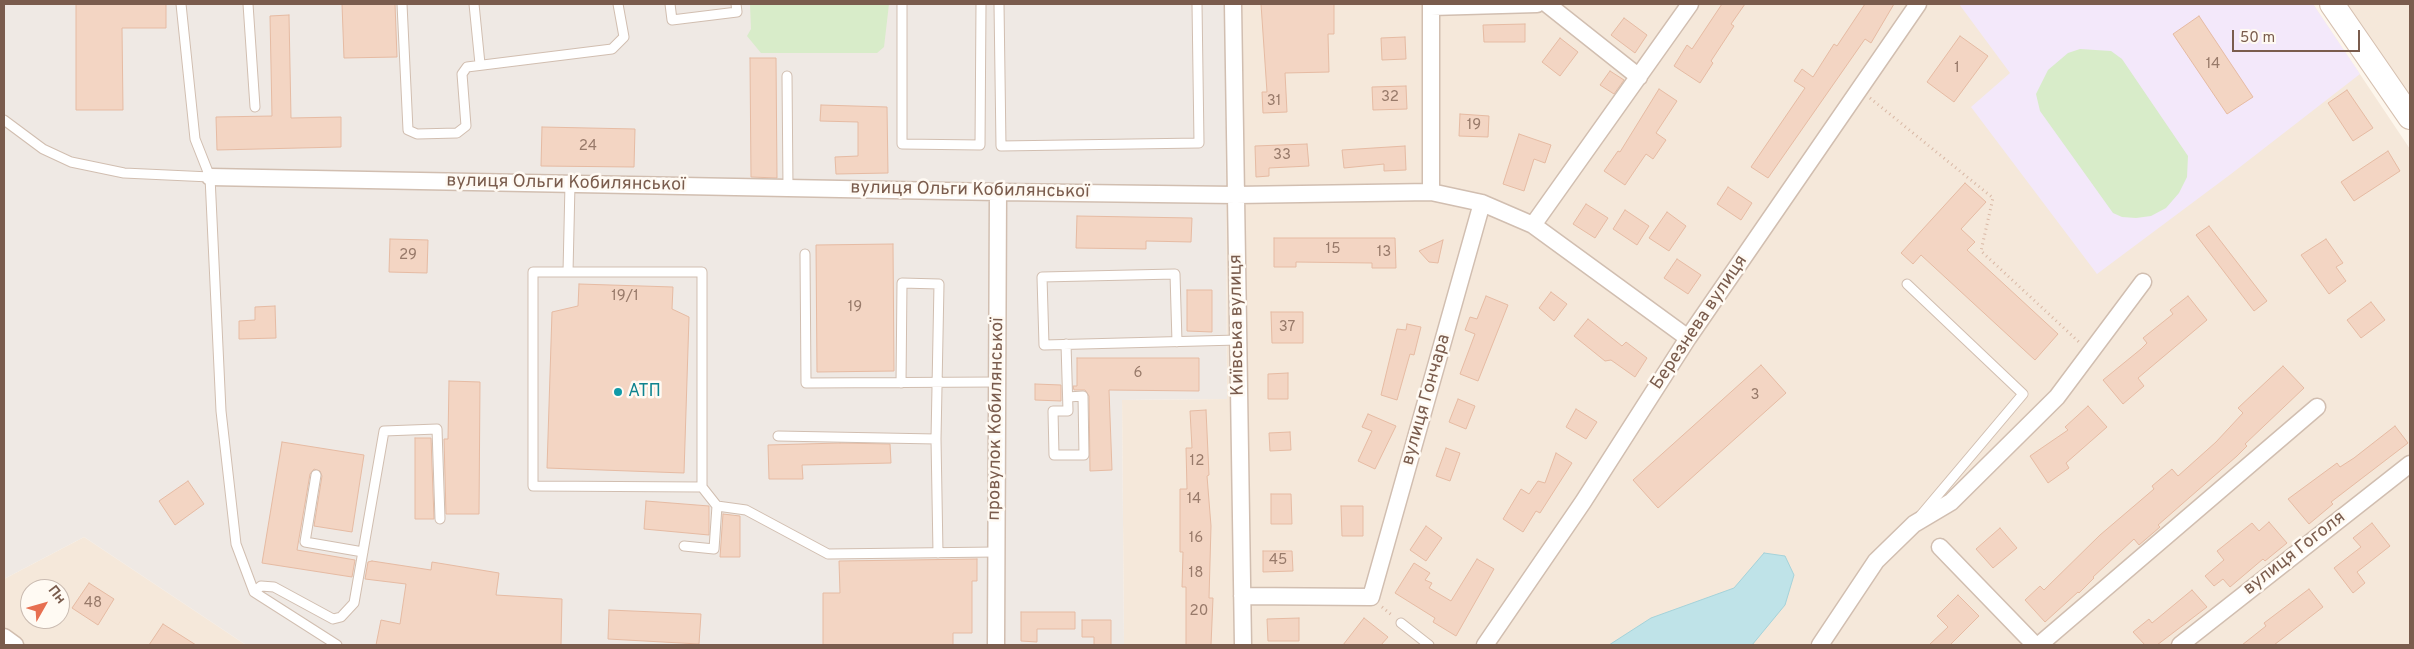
<!DOCTYPE html>
<html>
<head>
<meta charset="utf-8">
<style>
  body { margin:0 }
  #map { position:relative; width:2414px; height:649px; overflow:hidden; background:#fdf6ec; font-family:Overpass,sans-serif }
  canvas { display:block }
  .frame { position:absolute; inset:0; border:5px solid #7a5c4d; pointer-events:none }
  .north { position:absolute; left:20px; top:579px; width:50px; height:50px; box-sizing:border-box; background:#fffaf3; border:1px solid #cabbb1; border-radius:50%; rotate:52deg; font-size:14px; font-weight:700; line-height:20px; text-align:center; color:#7a5c4d }
  .north::after { content:''; display:block; margin:auto; width:18px; height:22px; background:#e76f51; clip-path:polygon(50% 0,100% 100%,50% 72%,0 100%) }
  .scale { position:absolute; left:2232px; top:30px; width:128px; height:22px; box-sizing:border-box; border:2px solid #7a5c4d; border-top:0; padding-left:6px; font-size:15px; line-height:18px; white-space:nowrap; color:#7a5c4d; -webkit-text-stroke:4px #fffaf3; paint-order:stroke }
</style>
</head>
<body>
<div id="map">
<canvas width="2414" height="649"></canvas>
<div class="frame"></div>
<div class="north">Пн</div>
<div class="scale">50 m</div>
</div>
<script>
const context = document.querySelector('canvas').getContext('2d');
context.lineJoin = 'round';
function fill(path, color) { context.fillStyle = color; context.fill(path, 'evenodd'); }
const toPath = rows => new Path2D(rows.map(r => 'M' + r).join(''));
function strokePath(path, color, width, dash) { context.strokeStyle = color; context.lineWidth = width; context.lineCap = dash ? 'butt' : 'round'; context.setLineDash(dash || []); context.stroke(path); }
function write(font, color, halo, rows, align = 'center') {
  context.font = font + ' Overpass,sans-serif'; context.lineWidth = 5; context.setLineDash([]); context.textBaseline = 'middle'; context.strokeStyle = halo; context.fillStyle = color; for (const [text, x, y, turn = 0] of rows) {
    context.save(); context.translate(x, y); context.rotate((+turn || 0) * Math.PI / 180); context.textAlign = isNaN(turn) ? turn : align; if (halo) context.strokeText(text, 0, 0); context.fillText(text, 0, 0); context.restore();
  }
}
fill(toPath([
  [1225,4,2313,4,2410,149,2410,645,1124,645,1122,400,1227,399],
  [2344,4,2410,4,2410,104],
  [84,537,246,645,4,645,4,579],
  [30,589,60,589,60,619,30,619]
]), '#f5e8da');
fill(toPath([
  [4,4,1225,4,1227,399,1122,400,1124,645,246,645,84,537,4,579]
]), '#efe9e4');
fill(toPath([
  [1959,4,2313,4,2360,74,2231,174,2097,274,1971,107,2010,73]
]), '#f3e8fa');
fill(toPath([
  [750,4,889,4,884,47,877,53,761,53,747,36,751,29],
  [2080,49,2111,51,2122,59,2188,156,2187,177,2179,193,2166,208,2151,216,2136,218,2122,217,2113,213,2040,111,2036,94,2048,70,2068,53]
]), '#d8ecc9');
const water = toPath([
  [1764,553,1785,556,1794,575,1785,605,1752,645,1609,645,1651,618,1734,588,1764,553]
]);
fill(water, '#bfe3e8');
strokePath(water, '#a5d3da', 1);
const building = toPath([
  [76,4,166,4,166,28,122,28,123,110,76,110,76,4],
  [342,4,395,4,397,57,344,58,342,4],
  [1261,4,1334,4,1334,34,1328,34,1329,72,1285,73,1287,112,1263,113,1262,92,1267,92,1261,4],
  [1722,4,1745,4,1731,24,1734,26,1711,61,1713,63,1700,83,1674,66,1687,45,1692,49,1722,4],
  [1865,4,1894,4,1871,43,1865,39,1768,178,1751,167,1805,88,1794,81,1802,69,1813,77,1834,44,1837,46,1865,4],
  [289,15,291,118,341,117,341,147,217,150,216,117,272,116,270,16,289,15],
  [2199,16,2253,97,2227,114,2173,34,2199,16],
  [1624,18,1647,35,1635,53,1611,35,1624,18],
  [1525,24,1525,42,1484,42,1483,25,1525,24],
  [1960,36,1988,56,1954,102,1927,82,1960,36],
  [1405,37,1406,59,1382,60,1381,38,1405,37],
  [1560,38,1578,52,1560,76,1542,62,1560,38],
  [750,58,776,58,777,178,751,177,750,58],
  [1610,71,1624,80,1614,94,1600,85,1610,71],
  [1406,86,1407,109,1373,110,1372,87,1406,86],
  [1659,89,1677,101,1656,133,1666,140,1653,159,1646,154,1625,185,1604,171,1618,151,1620,152,1659,89],
  [2347,90,2373,128,2353,141,2328,103,2347,90],
  [821,105,887,107,888,173,836,174,835,157,858,156,858,122,820,121,821,105],
  [1460,114,1489,116,1488,137,1459,136,1460,114],
  [542,127,635,129,634,167,541,166,542,127],
  [1519,134,1551,145,1545,163,1534,159,1524,191,1503,184,1519,134],
  [1307,144,1309,166,1269,168,1269,176,1256,177,1255,146,1307,144],
  [1405,146,1406,170,1384,171,1384,164,1344,168,1342,150,1405,146],
  [2388,151,2400,171,2354,201,2341,182,2388,151],
  [1965,183,1986,202,1961,229,1975,242,1967,250,2058,334,2035,360,1921,255,1913,264,1901,253,1965,183],
  [1728,187,1752,203,1741,220,1717,204,1728,187],
  [1586,204,1608,218,1595,238,1573,224,1586,204],
  [1625,210,1649,226,1637,245,1613,229,1625,210],
  [1667,212,1686,226,1669,251,1649,238,1667,212],
  [1077,216,1192,218,1191,242,1146,241,1146,249,1076,248,1077,216],
  [2209,226,2267,301,2254,311,2196,235,2209,226],
  [1274,238,1395,238,1396,268,1372,268,1372,263,1296,262,1296,267,1274,267,1274,238],
  [390,239,428,240,427,273,389,272,390,239],
  [2326,239,2343,263,2336,267,2346,281,2329,294,2301,255,2326,239],
  [1443,240,1438,263,1429,262,1419,251,1443,240],
  [893,244,894,371,817,372,816,245,893,244],
  [1677,259,1701,275,1688,294,1664,278,1677,259],
  [579,284,673,287,672,309,689,317,684,473,547,468,552,312,578,306,579,284],
  [1187,290,1212,290,1212,332,1187,331,1187,290],
  [1551,292,1567,304,1554,321,1539,308,1551,292],
  [1486,296,1508,305,1478,381,1460,374,1475,334,1465,330,1470,317,1477,319,1486,296],
  [2188,296,2207,320,2138,378,2144,386,2123,404,2103,380,2141,349,2147,343,2143,338,2173,314,2170,310,2188,296],
  [2371,302,2385,320,2361,338,2347,320,2371,302],
  [275,306,276,338,239,339,239,321,255,320,255,307,275,306],
  [1271,312,1303,312,1303,343,1272,343,1271,312],
  [1588,319,1622,346,1626,342,1647,358,1635,377,1611,360,1605,361,1574,336,1588,319],
  [1407,324,1421,327,1414,355,1410,354,1397,400,1381,395,1397,329,1406,330,1407,324],
  [1077,358,1199,358,1199,391,1109,390,1112,470,1090,471,1089,396,1085,390,1074,390,1073,386,1077,386,1077,358],
  [1761,365,1786,393,1658,508,1633,480,1761,365],
  [2283,366,2304,388,2245,444,2247,446,2237,456,2158,525,2160,527,2139,545,2134,539,2093,577,2094,578,2079,593,2078,592,2045,622,2025,600,2040,586,2044,590,2100,535,2154,489,2152,486,2172,469,2178,476,2216,442,2243,413,2238,408,2283,366],
  [1288,373,1288,399,1268,399,1268,374,1288,373],
  [449,381,480,382,479,514,446,514,444,439,448,439,449,381],
  [1035,384,1061,385,1061,401,1035,400,1035,384],
  [1458,399,1475,406,1466,429,1449,422,1458,399],
  [2088,406,2107,427,2066,463,2069,468,2048,483,2030,456,2068,430,2065,427,2088,406],
  [1576,409,1597,422,1586,439,1566,427,1576,409],
  [1206,410,1209,475,1207,476,1211,526,1209,598,1213,598,1211,645,1186,645,1186,587,1182,587,1183,552,1180,552,1180,489,1187,489,1186,448,1192,448,1190,411,1206,410],
  [1368,414,1396,426,1375,469,1358,461,1372,431,1362,427,1368,414],
  [2395,426,2408,443,2331,502,2333,504,2309,524,2288,499,2337,463,2340,467,2354,458,2395,426],
  [1290,432,1291,450,1270,451,1269,433,1290,432],
  [415,438,431,438,434,519,415,519,415,438],
  [282,442,364,455,352,532,314,526,322,476,320,471,314,469,310,474,297,550,355,560,352,577,262,563,282,442],
  [840,443,890,444,891,463,802,465,803,479,769,479,768,445,840,443],
  [1446,448,1460,453,1450,481,1436,476,1446,448],
  [1556,453,1572,463,1540,513,1536,511,1523,532,1503,519,1521,489,1529,494,1538,481,1545,483,1556,453],
  [188,481,204,504,175,525,159,501,188,481],
  [1271,494,1291,494,1292,524,1271,524,1271,494],
  [646,501,709,506,709,535,644,529,646,501],
  [1341,506,1363,506,1363,536,1342,536,1341,506],
  [723,514,740,516,740,557,720,557,723,514],
  [2269,522,2287,543,2265,561,2263,559,2230,587,2223,579,2214,586,2205,576,2224,560,2217,551,2252,523,2259,531,2269,522],
  [2372,523,2390,546,2357,572,2365,583,2353,593,2334,568,2361,547,2353,538,2372,523],
  [1426,526,1442,538,1426,561,1410,550,1426,526],
  [2000,528,2017,548,1993,568,1976,549,2000,528],
  [1263,551,1292,551,1293,571,1263,572,1263,551],
  [977,559,977,581,972,581,972,633,953,633,953,645,823,645,823,593,840,593,839,561,977,559],
  [1477,559,1494,569,1456,636,1433,622,1435,618,1395,593,1414,563,1430,573,1425,580,1432,583,1429,588,1451,601,1477,559],
  [372,561,431,570,432,562,499,573,496,595,562,599,561,645,376,645,381,620,400,624,406,584,365,579,368,562,372,561],
  [89,583,114,599,98,625,72,608,89,583],
  [2309,589,2323,607,2274,645,2242,645,2266,626,2264,623,2309,589],
  [2192,590,2207,607,2157,645,2145,645,2133,632,2149,619,2152,623,2192,590],
  [1958,595,1979,616,1950,645,1929,645,1948,627,1937,616,1958,595],
  [609,610,701,614,699,644,608,639,609,610],
  [1021,612,1075,612,1075,629,1037,629,1037,642,1021,641,1021,612],
  [1299,618,1299,641,1268,641,1267,619,1299,618],
  [1364,618,1388,637,1381,645,1343,645,1364,618],
  [1082,620,1111,620,1111,645,1094,645,1094,637,1082,637,1082,620],
  [163,624,196,645,149,645,163,624]
]);
fill(building, '#f3d5c3');
strokePath(building, '#e6bba3', 1);
const service = toPath([
  [181,4,195,139,210,177,221,411,236,544,254,592,337,645],
  [248,4,255,107],
  [402,4,408,130,417,134,457,133,466,126,462,74,467,67,612,49,624,37,618,4],
  [474,4,480,64],
  [670,4,672,20,737,12,736,4],
  [902,4,902,144,980,145,981,4],
  [999,4,1001,146,1199,143,1197,4],
  [787,76,788,188],
  [4,120,43,149,71,162,124,173,210,177],
  [805,254,806,383,998,382],
  [568,272,533,272,533,486,702,487,702,272,568,272,570,184],
  [1907,284,2023,394,1921,515],
  [1177,342,1175,274,1042,277,1044,345,1238,340],
  [1066,344,1068,411,1053,411,1054,455,1084,455,1083,396,1068,397],
  [778,436,936,439,939,284,902,283,901,383],
  [936,439,938,553],
  [316,475,305,542,363,552],
  [717,506,746,510,828,554,995,552],
  [684,546,714,549,717,506,702,487],
  [254,592,261,586,274,587,333,619,341,617,354,603,384,431,437,429,440,519],
  [1401,623,1429,645]
]);
const minor = toPath([
  [1233,4,1243,645],
  [1547,4,1639,77],
  [1431,7,1537,4],
  [210,177,998,192,1236,195,1431,192,1482,203,1533,225,1688,338],
  [1431,192,1431,4],
  [1533,225,1690,4],
  [1940,547,2035,645],
  [1242,596,1371,597,1482,203],
  [4,637,15,645],
  [996,645,998,192],
  [1485,645,1583,502,1688,338,1918,4],
  [1820,645,1876,561,1914,524,1951,502,2057,397,2143,282],
  [2039,645,2317,407],
  [2180,645,2410,464]
]);
const secondary = toPath([
  [2332,4,2410,117]
]);
strokePath(service, '#d1beb0', 11);
strokePath(minor, '#d1beb0', 19);
strokePath(secondary, '#d6c0b0', 26);
strokePath(toPath([
  [1870,98,1993,198,1981,251,2079,342],
  [1382,607,1393,616]
]), '#d9b8a5', 3, [1, 4]);
strokePath(service, '#fff', 9);
strokePath(minor, '#fff', 16);
strokePath(secondary, '#fff', 24);
for (const [x, y, r, color] of [
  [618,392,5,"#0f9aa8"]
]) { const dot = new Path2D(); dot.arc(x, y, r, 0, 2 * Math.PI); context.fillStyle = color; context.fill(dot); strokePath(dot, '#fffaf3', 2); }
write('15px', '#987a6a', null, [
  ["14",2213,65],
  ["1",1957,69],
  ["32",1390,98],
  ["31",1274,102],
  ["19",1474,126],
  ["24",588,147],
  ["33",1282,156],
  ["15",1333,250],
  ["13",1384,253],
  ["29",408,256],
  ["19/1",625,297],
  ["19",855,308],
  ["37",1287,328],
  ["6",1138,374],
  ["3",1755,396],
  ["12",1197,462],
  ["14",1194,500],
  ["16",1196,539],
  ["45",1278,561],
  ["18",1196,574],
  ["48",93,604],
  ["20",1199,612]
]);
write('18px', '#7a5c4d', '#fffaf3', [
  ["вулиця Ольги Кобилянської",566,184,1],
  ["вулиця Ольги Кобилянської",970,191,1],
  ["Березнева вулиця",1700,323,-56],
  ["Київська вулиця",1238,325,-91],
  ["вулиця Гончара",1427,400,-74],
  ["провулок Кобилянської",997,419,-89],
  ["вулиця Гоголя",2295,554,-38]
]);
write('18px', '#0d838f', '#fffaf3', [
  ["АТП",628,392]
], 'left');
</script>
</body>
</html>
